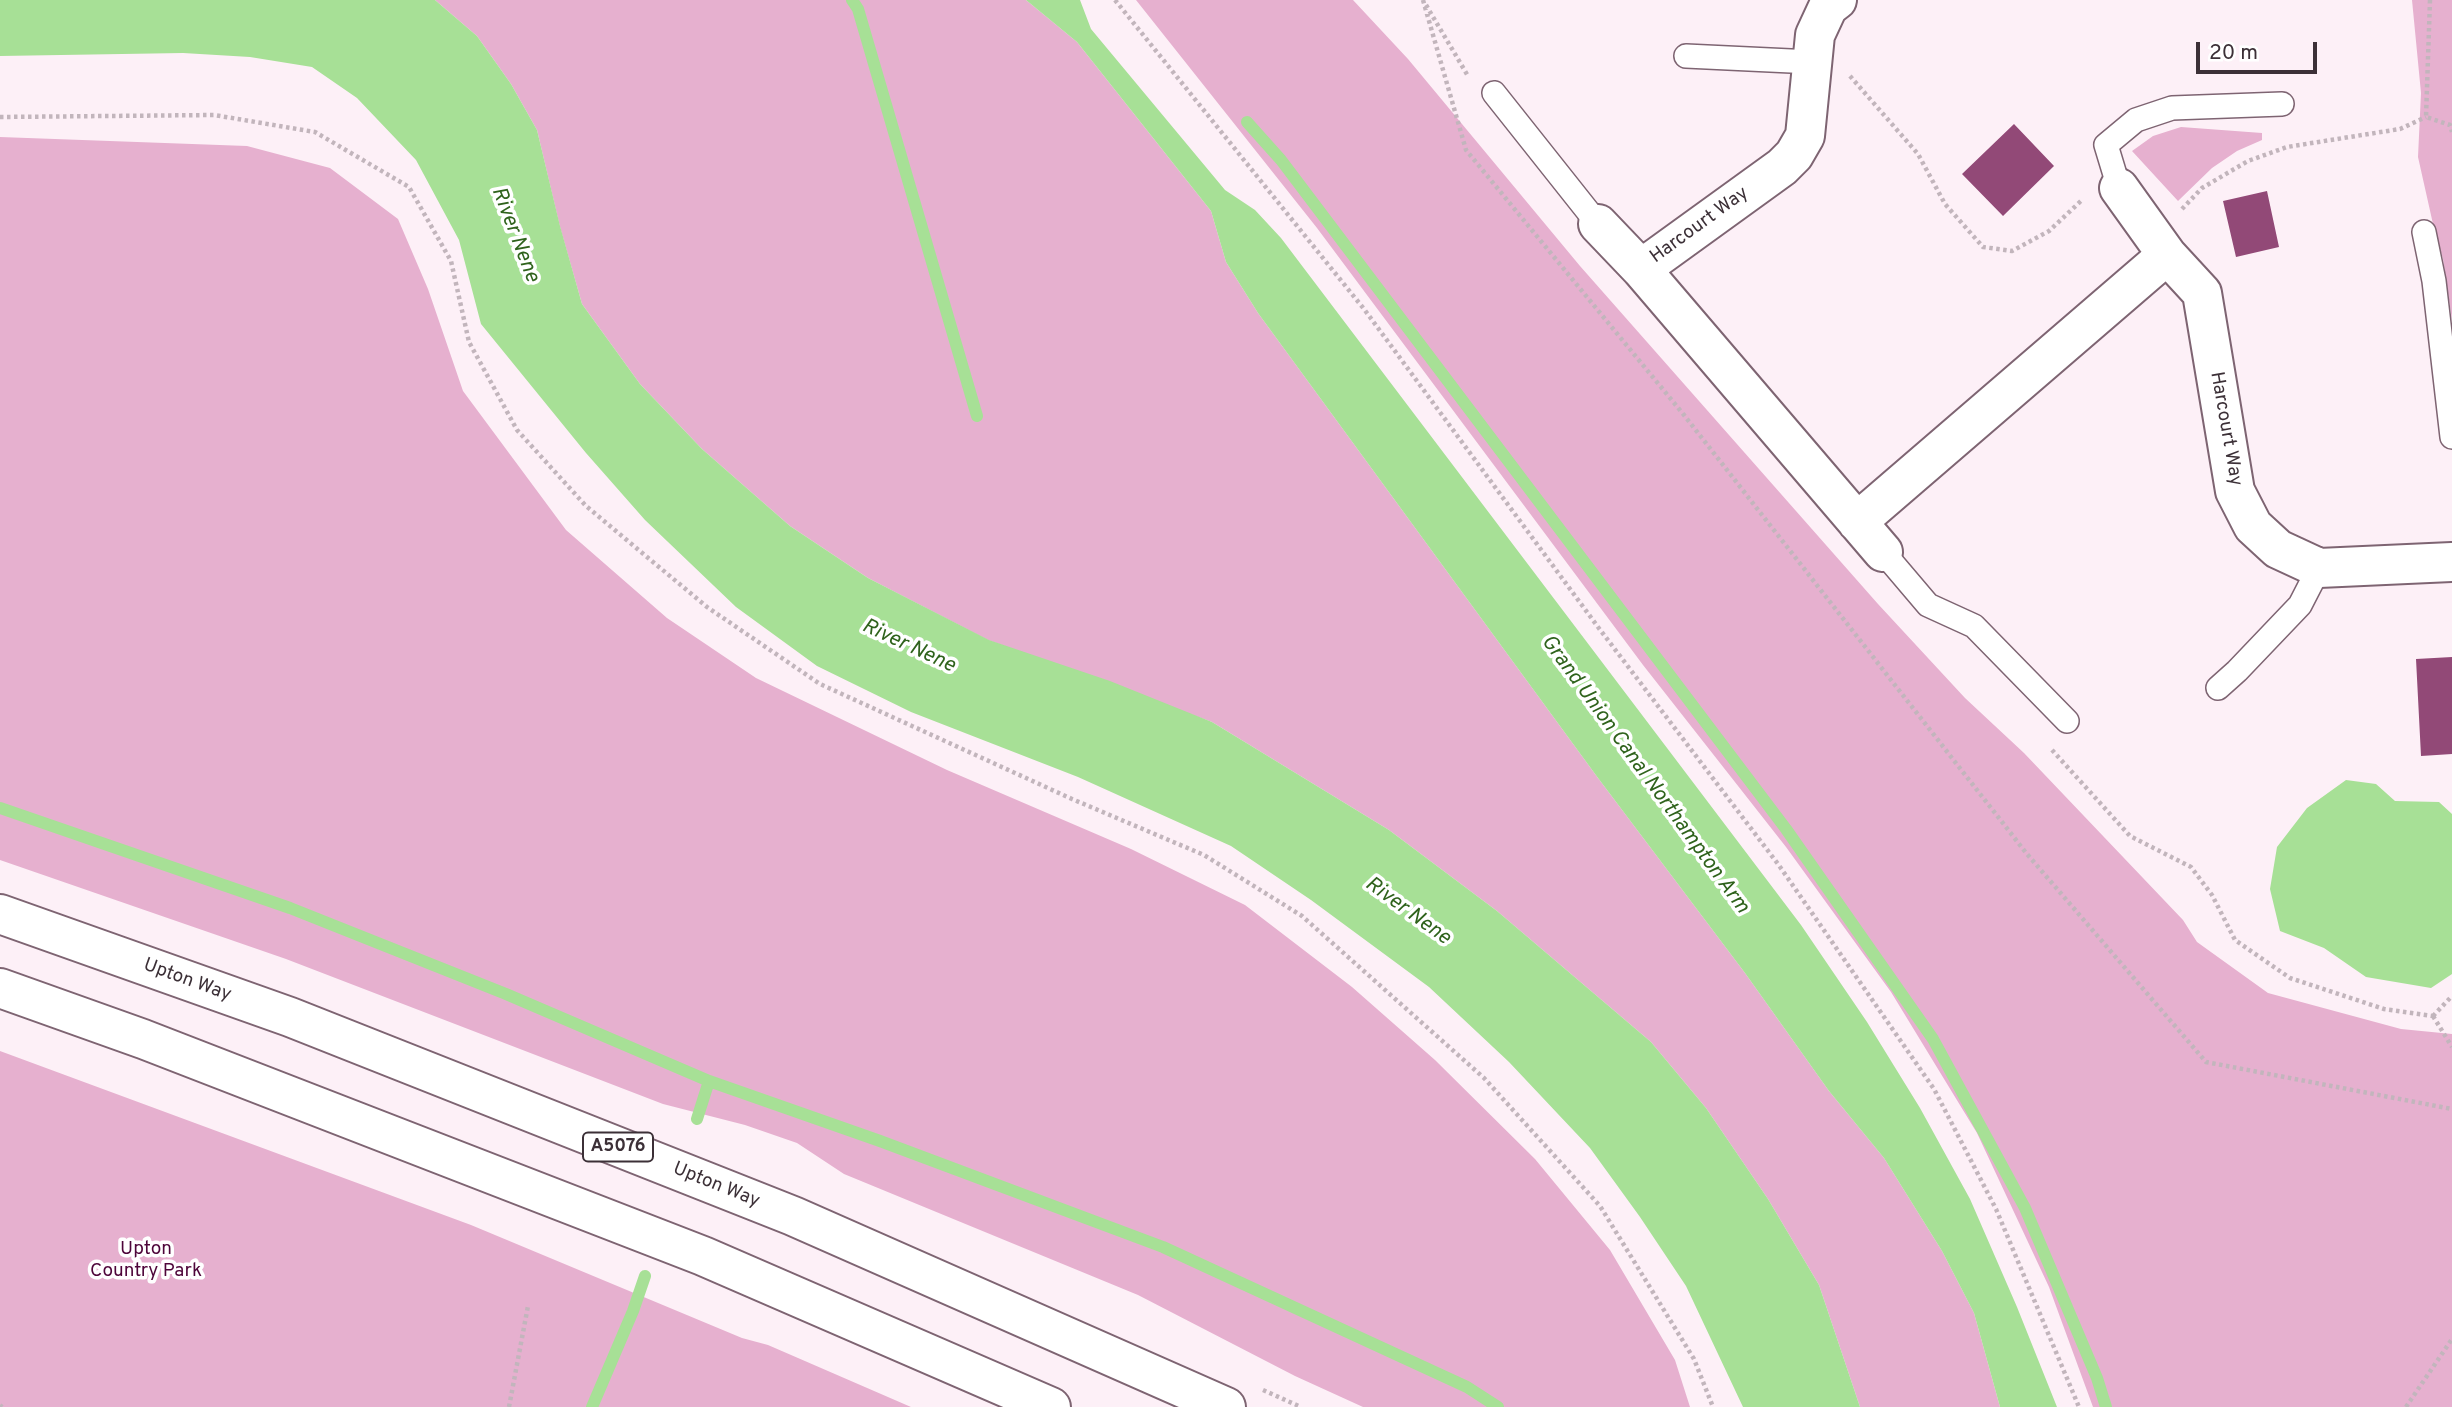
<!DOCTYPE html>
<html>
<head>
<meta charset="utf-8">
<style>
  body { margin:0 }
  #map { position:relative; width:2452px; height:1407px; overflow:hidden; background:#fdf0f7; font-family:Overpass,sans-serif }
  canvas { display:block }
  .scale { position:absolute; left:2196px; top:42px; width:121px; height:32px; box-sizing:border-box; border:4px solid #3c3037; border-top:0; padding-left:9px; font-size:21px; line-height:24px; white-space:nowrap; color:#3c3037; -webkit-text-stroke:5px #fff; paint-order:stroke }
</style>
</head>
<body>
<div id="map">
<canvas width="2452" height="1407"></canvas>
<div class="scale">20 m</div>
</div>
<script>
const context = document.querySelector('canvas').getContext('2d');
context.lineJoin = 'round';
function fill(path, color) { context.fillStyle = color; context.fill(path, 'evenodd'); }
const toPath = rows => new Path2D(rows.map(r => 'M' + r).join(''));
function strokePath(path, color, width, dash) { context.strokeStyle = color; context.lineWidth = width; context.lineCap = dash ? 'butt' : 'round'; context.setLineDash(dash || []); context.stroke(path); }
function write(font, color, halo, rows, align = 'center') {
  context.font = font + ' Overpass,sans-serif'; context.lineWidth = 7; context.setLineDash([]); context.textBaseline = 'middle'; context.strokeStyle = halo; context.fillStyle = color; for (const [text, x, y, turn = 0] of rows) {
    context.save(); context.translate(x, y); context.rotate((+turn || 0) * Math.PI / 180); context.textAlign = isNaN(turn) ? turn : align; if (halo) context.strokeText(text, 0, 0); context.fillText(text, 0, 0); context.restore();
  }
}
fill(toPath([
  [435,0,1026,0,1077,42,1211,211,1226,262,1258,313,1598,778,1745,973,1829,1091,1884,1158,1942,1251,1974,1313,2000,1407,1860,1407,1819,1285,1768,1199,1706,1108,1651,1042,1497,911,1389,830,1212,722,988,640,868,578,790,526,702,449,640,384,582,304,560,227,537,130,511,84,477,36],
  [1136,0,1353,0,1408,59,1580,266,1878,604,1965,698,2024,753,2183,920,2197,942,2268,993,2401,1029,2452,1034,2452,1407,2093,1407,2049,1287,1977,1133,1891,992,1786,847,1643,665,1317,228],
  [2412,0,2452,0,2452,320,2443,259,2433,224,2418,157,2421,93],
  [2181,127,2262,133,2262,140,2237,151,2212,168,2178,201,2132,151,2153,136],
  [0,137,247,146,330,168,398,219,428,289,463,391,566,530,667,618,756,678,947,770,1131,849,1245,905,1352,987,1435,1060,1535,1159,1610,1250,1675,1360,1690,1407,1363,1407,1295,1376,1138,1295,844,1174,797,1143,745,1125,663,1104,286,959,0,860],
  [0,1051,471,1225,742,1338,768,1345,911,1407,0,1407]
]), '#e6b0cf');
fill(toPath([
  [0,0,435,0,477,36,511,84,537,130,560,226,582,304,640,384,702,449,790,526,868,578,989,640,1110,681,1212,722,1389,830,1497,911,1651,1042,1706,1108,1768,1199,1819,1285,1860,1407,1743,1407,1686,1286,1640,1217,1590,1148,1509,1062,1429,987,1311,900,1231,846,1078,777,911,712,817,666,736,607,645,520,586,453,481,324,459,240,416,160,357,98,312,67,250,57,183,53,0,56],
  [1026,0,1080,0,1091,29,1225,190,1255,210,1281,238,1801,925,1867,1022,1920,1108,1970,1199,2017,1307,2057,1407,2000,1407,1974,1313,1942,1251,1884,1158,1829,1091,1745,973,1598,778,1258,313,1226,262,1211,211,1077,42],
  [2346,780,2376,784,2395,801,2439,802,2452,814,2452,974,2431,988,2366,977,2324,948,2280,931,2270,889,2277,847,2307,808]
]), '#a7e096');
strokePath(toPath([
  [852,0,858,9,977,416],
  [1247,122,1281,160,1786,829,1933,1039,2025,1208,2097,1378,2106,1407],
  [0,808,290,908,506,994,709,1081,697,1119],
  [709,1081,880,1141,1163,1247,1467,1387,1498,1407],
  [592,1407,633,1311,645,1276]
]), '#a7e096', 12);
fill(toPath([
  [2014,124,2054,166,2003,216,1962,174],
  [2267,191,2279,247,2236,257,2223,201],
  [2452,657,2452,754,2421,756,2416,659]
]), '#924977');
const lane = toPath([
  [1686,56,1812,62],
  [1494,93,1598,224],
  [2119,188,2106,145,2136,120,2172,108,2282,104],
  [2424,232,2434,281,2452,437],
  [1883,552,1928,605,1974,626,2067,721],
  [2218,688,2237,671,2300,605,2319,568]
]);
const street = toPath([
  [1598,224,1641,269,1782,167,1794,155,1805,136,1815,35,1828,7,1837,0],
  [2167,255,2202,293,2235,491,2253,526,2278,549,2319,568,2452,562],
  [1641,269,1883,552],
  [1857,522,2167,255,2119,188]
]);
const highway = toPath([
  [0,914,290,1017,793,1216,1226,1407],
  [0,988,143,1039,703,1256,1051,1407]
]);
strokePath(lane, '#7e6472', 26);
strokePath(street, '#7e6472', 42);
strokePath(highway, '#7e6472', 42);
strokePath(toPath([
  [1115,0,1364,309,1598,627,1778,864,1934,1089,1996,1209,2079,1407],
  [1423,0,1466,150,1684,415,2027,854,2206,1062,2452,1109],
  [2430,0,2426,117,2450,125,2452,132],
  [1426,5,1468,76],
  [1850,76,1918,154,1945,204,1983,247,2012,251,2049,231,2082,200],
  [0,117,214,115,315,132,409,187,451,261,469,342,517,430,586,506,707,607,820,684,1072,799,1204,855,1302,916,1484,1078,1600,1206,1694,1359,1713,1407],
  [2182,209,2202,188,2248,161,2287,147,2400,129,2426,117],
  [2052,750,2130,836,2191,867,2212,895,2235,940,2290,978,2384,1009,2433,1016],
  [2433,1016,2452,1047],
  [2433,1016,2452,996],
  [1263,1390,1301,1407],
  [0,1405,2,1407],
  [509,1407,528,1306],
  [2406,1407,2452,1339]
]), '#c2b5bc', 4.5, [3.5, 3.5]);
strokePath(lane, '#fff', 23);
strokePath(street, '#fff', 38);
strokePath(highway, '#fff', 38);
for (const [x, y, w] of [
  [618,1147,70]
]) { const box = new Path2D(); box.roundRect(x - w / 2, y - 14.5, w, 29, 5); context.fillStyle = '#fff'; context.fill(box); strokePath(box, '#3c3037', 2); }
write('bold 18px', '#3c3037', null, [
  ["A5076",618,1147]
]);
write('19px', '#3c3037', '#fff', [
  ["Harcourt Way",1700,226,-36],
  ["Harcourt Way",2225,429,80],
  ["Upton Way",187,981,20],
  ["Upton Way",716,1186,22]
]);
write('19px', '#4e053a', '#fff', [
  ["Upton",146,1250],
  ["Country Park",146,1272]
]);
write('italic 21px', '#2f631c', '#fff', [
  ["River Nene",514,235,69],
  ["River Nene",908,647,25],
  ["Grand Union Canal Northampton Arm",1644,775,54],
  ["River Nene",1407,912,36]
]);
</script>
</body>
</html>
